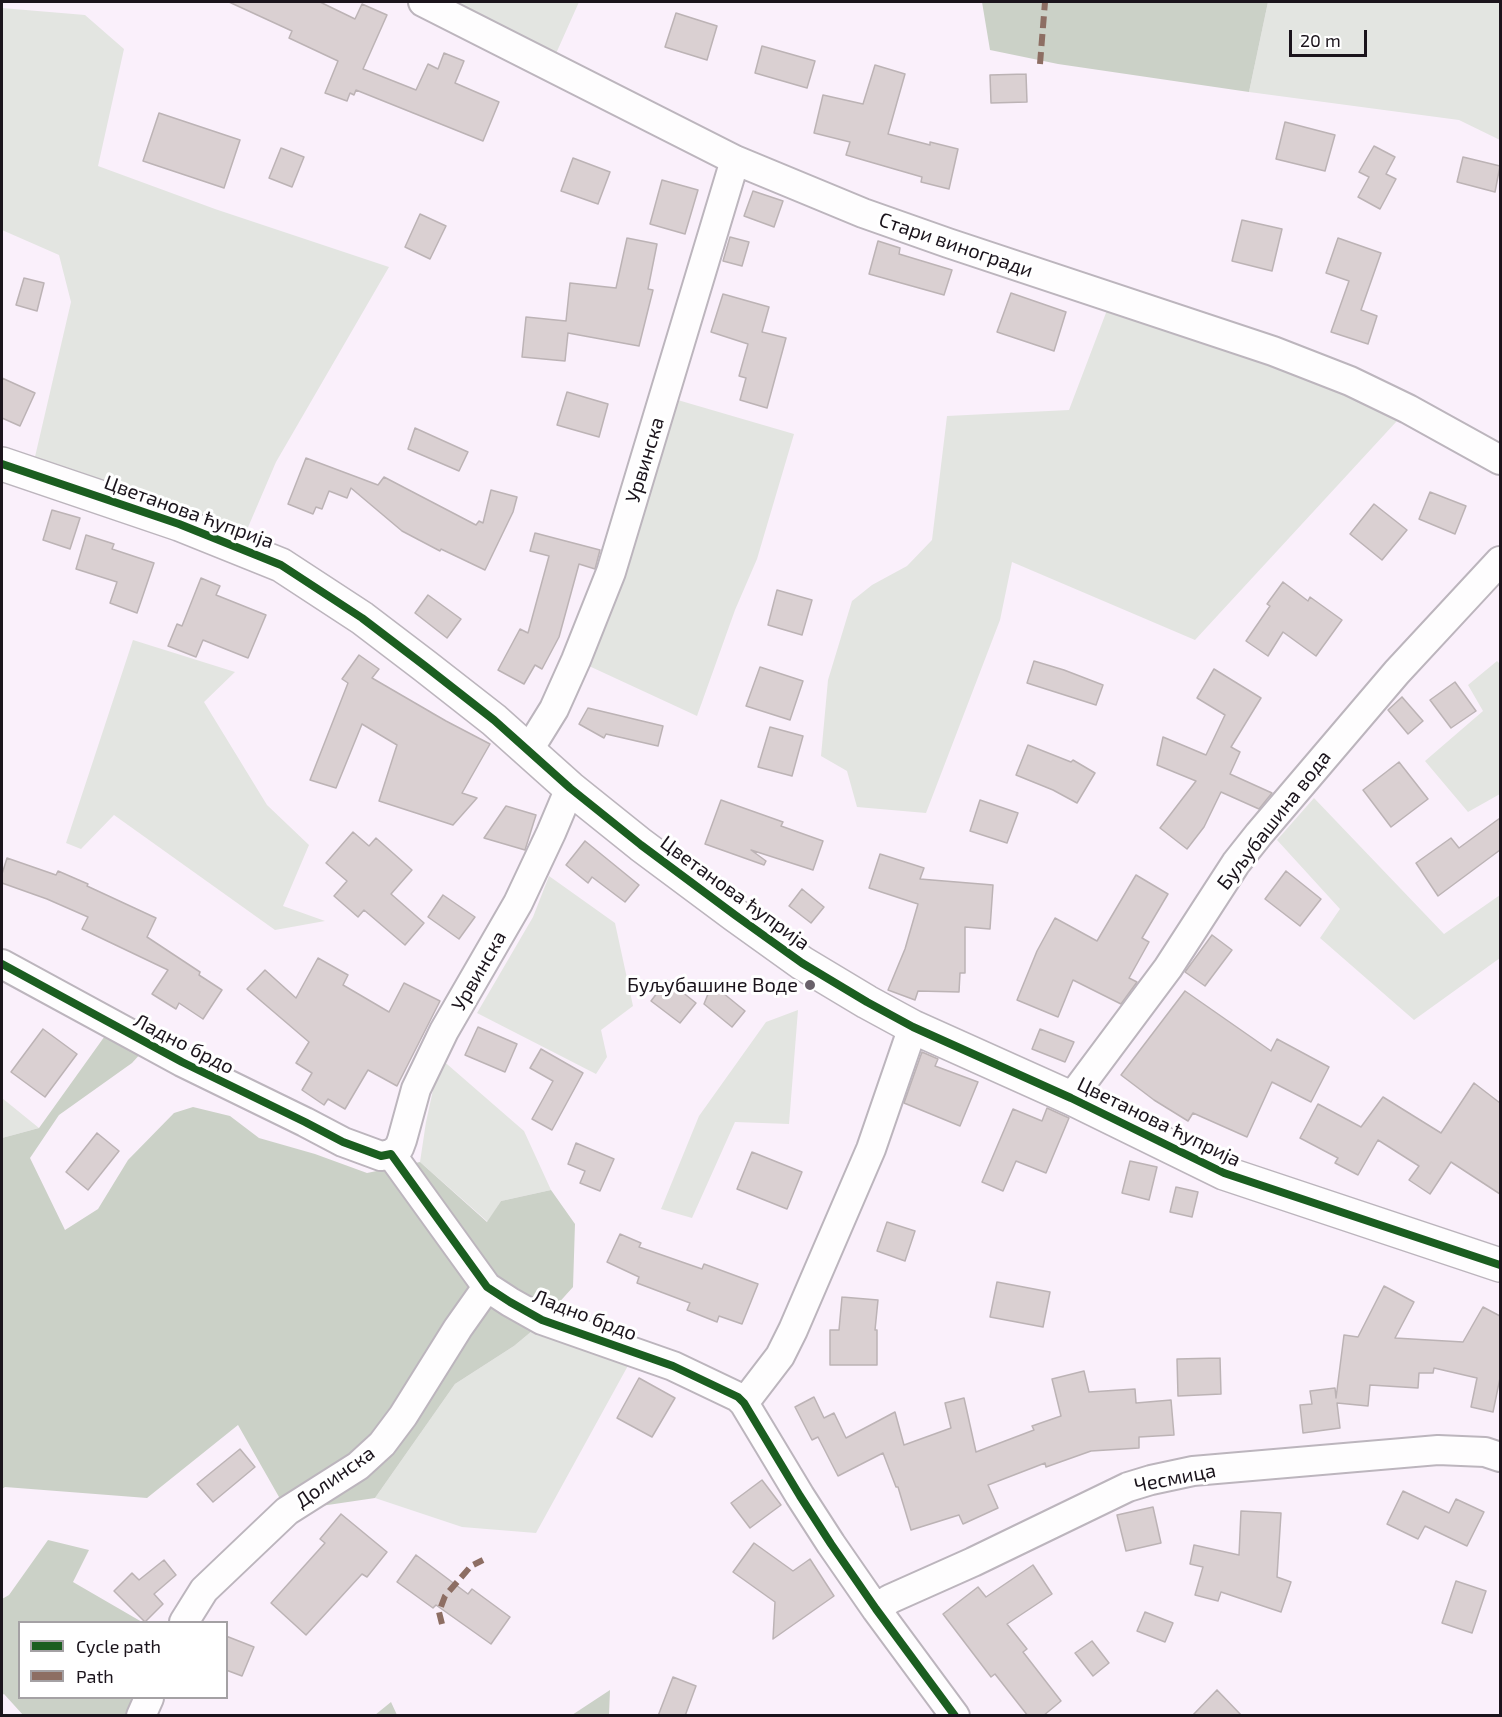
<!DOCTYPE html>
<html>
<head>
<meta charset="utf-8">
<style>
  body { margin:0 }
  #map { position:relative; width:1502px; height:1717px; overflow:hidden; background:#faf0fb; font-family:"Exo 2",sans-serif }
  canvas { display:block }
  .frame { position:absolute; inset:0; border:3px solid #1b141c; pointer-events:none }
  .legend { position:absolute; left:18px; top:1621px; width:210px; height:78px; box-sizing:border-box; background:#fff; border:2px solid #a4a1a4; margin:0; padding:8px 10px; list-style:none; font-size:18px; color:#1b141c }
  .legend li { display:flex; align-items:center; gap:12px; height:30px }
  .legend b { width:30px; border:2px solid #a4a1a4 }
  .scale { position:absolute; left:1289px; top:30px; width:78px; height:27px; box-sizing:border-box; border:3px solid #1b141c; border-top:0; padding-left:8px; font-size:18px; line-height:21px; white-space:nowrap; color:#1b141c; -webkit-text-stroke:4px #fff; paint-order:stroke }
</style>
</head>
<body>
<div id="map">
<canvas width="1502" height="1717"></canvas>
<div class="frame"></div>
<ul class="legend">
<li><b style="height:8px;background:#1b5e20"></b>Cycle path</li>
<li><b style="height:8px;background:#8d6e63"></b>Path</li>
</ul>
<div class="scale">20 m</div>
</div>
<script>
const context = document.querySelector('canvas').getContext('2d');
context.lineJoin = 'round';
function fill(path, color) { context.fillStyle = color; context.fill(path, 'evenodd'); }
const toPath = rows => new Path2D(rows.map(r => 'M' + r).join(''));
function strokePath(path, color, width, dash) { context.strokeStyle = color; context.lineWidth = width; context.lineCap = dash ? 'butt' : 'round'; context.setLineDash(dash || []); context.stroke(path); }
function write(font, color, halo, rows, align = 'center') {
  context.font = font + ' "Exo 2",sans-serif'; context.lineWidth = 6; context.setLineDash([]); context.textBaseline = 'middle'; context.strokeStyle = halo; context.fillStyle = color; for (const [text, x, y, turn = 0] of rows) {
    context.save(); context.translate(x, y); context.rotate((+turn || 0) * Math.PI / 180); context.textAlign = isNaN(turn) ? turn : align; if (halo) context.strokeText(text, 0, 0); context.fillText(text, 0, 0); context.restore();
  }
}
fill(toPath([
  [461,2,579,2,550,67,454,17],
  [1268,2,1500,2,1500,140,1459,120,1249,92],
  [2,8,85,15,124,49,98,166,215,209,389,267,276,462,240,546,31,474,71,302,59,255,2,230],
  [1112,297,1408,409,1195,640,1012,562,1000,620,926,813,857,807,847,771,821,756,828,680,852,601,872,585,907,566,932,540,947,416,1069,410],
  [664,396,794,434,757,559,735,610,697,716,576,660],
  [133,640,235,672,204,702,267,805,309,845,283,906,325,921,275,930,114,815,81,849,66,843],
  [1497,661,1500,664,1500,794,1468,812,1425,761,1483,711,1468,685],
  [1314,798,1444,934,1500,895,1500,958,1414,1020,1320,938,1340,909,1277,840],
  [549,876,615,923,633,1006,601,1030,607,1057,596,1074,477,1013,533,917],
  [798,1010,789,1124,735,1122,692,1218,661,1209,699,1116,766,1022],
  [440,1058,524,1131,551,1190,501,1201,488,1222,420,1162,426,1122],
  [2,1098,39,1128,2,1138],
  [538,1326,630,1362,536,1533,462,1527,375,1498,455,1384,514,1346]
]), '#e3e5e1');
fill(toPath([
  [982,2,1268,2,1249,92,1058,64,990,50],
  [107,1033,143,1051,132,1063,59,1115,30,1158,65,1230,98,1209,128,1160,174,1113,193,1107,230,1116,259,1138,315,1154,367,1173,420,1162,487,1222,501,1201,551,1190,575,1224,573,1287,538,1326,514,1346,455,1384,375,1498,287,1511,238,1425,147,1498,5,1487,2,1489,2,1138,39,1128],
  [48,1540,89,1550,73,1582,142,1622,20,1622,20,1698,149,1698,140,1715,23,1715,4,1694,2,1695,2,1599,9,1595],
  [610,1690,609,1715,572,1715],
  [391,1702,397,1715,375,1715]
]), '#cbd1c7');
const building = toPath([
  [229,2,320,2,355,19,362,4,387,15,363,69,416,90,428,64,438,69,444,53,464,61,455,83,499,102,483,141,356,90,354,95,350,93,347,101,325,93,338,61,289,38,292,31,229,2],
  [676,13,717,26,707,60,665,47,676,13],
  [762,46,815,61,807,88,755,73,762,46],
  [875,65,905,74,888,134,930,145,930,142,958,149,949,189,921,182,922,177,846,155,850,142,814,133,823,95,863,104,875,65],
  [1026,74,1027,102,991,103,990,75,1026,74],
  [159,113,240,140,224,188,143,161,159,113],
  [1285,122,1335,135,1325,171,1276,159,1285,122],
  [1374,146,1395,157,1386,174,1396,179,1380,209,1358,197,1369,177,1359,172,1374,146],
  [281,148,304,157,292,187,269,178,281,148],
  [1463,157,1500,166,1495,192,1457,182,1463,157],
  [573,158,610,172,598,204,561,191,573,158],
  [662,180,698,190,685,234,650,224,662,180],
  [753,191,783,201,774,227,744,216,753,191],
  [420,214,446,226,430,259,405,247,420,214],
  [1242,220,1282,229,1272,271,1232,261,1242,220],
  [730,237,749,242,742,266,723,261,730,237],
  [627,238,657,244,648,289,653,290,639,346,568,333,565,361,522,357,526,317,566,321,570,283,616,288,627,238],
  [1338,238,1381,253,1361,310,1377,316,1368,344,1331,332,1349,281,1326,273,1338,238],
  [878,241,900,248,899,254,952,270,944,295,869,274,878,241],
  [24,278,44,283,37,311,16,305,24,278],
  [1011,293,1066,312,1054,351,997,332,1011,293],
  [723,294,769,307,762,332,786,338,767,408,740,400,746,378,739,376,748,344,711,332,723,294],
  [2,378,35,393,20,426,2,418,2,378],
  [567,392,608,404,599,437,557,425,567,392],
  [415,428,468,452,459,471,408,449,415,428],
  [306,458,378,485,384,477,476,525,479,521,483,523,491,490,517,497,513,512,485,570,441,549,440,551,402,531,351,488,347,498,329,491,322,509,316,507,313,514,288,504,306,458],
  [1430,492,1466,506,1455,534,1419,519,1430,492],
  [1374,504,1407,530,1382,560,1350,534,1374,504],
  [52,510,80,518,70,549,43,540,52,510],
  [535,533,600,550,595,569,579,564,559,637,542,669,535,665,524,684,498,670,520,629,528,633,549,556,530,551,535,533],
  [86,535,114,544,112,549,154,563,137,613,110,603,117,582,76,569,86,535],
  [201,578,220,586,216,595,266,615,248,658,203,640,196,657,168,646,177,624,182,626,201,578],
  [1283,582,1308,601,1310,597,1342,620,1316,656,1283,632,1268,656,1246,641,1270,606,1267,604,1283,582],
  [777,590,812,600,802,635,768,625,777,590],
  [428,595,461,619,447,638,415,613,428,595],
  [359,655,379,669,372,678,446,721,490,744,462,793,477,798,453,825,379,801,397,745,362,724,336,788,310,780,348,683,342,679,359,655],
  [1034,661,1064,670,1103,685,1096,705,1027,683,1034,661],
  [760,667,803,681,790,720,746,706,760,667],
  [1214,669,1261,698,1231,747,1240,752,1230,774,1272,793,1259,809,1221,792,1204,827,1187,849,1160,828,1196,781,1157,765,1163,737,1206,755,1225,715,1197,698,1214,669],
  [1455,682,1476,711,1451,728,1430,700,1455,682],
  [1402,697,1423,721,1408,734,1388,710,1402,697],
  [588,708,663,726,658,746,606,734,604,738,579,724,588,708],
  [770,727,803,736,792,776,758,767,770,727],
  [1028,745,1071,762,1073,760,1095,773,1077,803,1053,790,1016,775,1028,745],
  [1399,762,1428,799,1391,827,1363,790,1399,762],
  [721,800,783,822,781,826,823,841,813,870,751,850,766,861,764,865,705,844,721,800],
  [980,800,1018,813,1007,843,970,831,980,800],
  [506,806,536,815,525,850,484,838,506,806],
  [1500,818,1500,850,1438,896,1416,863,1451,838,1459,848,1500,818],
  [353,832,369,846,376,838,412,870,391,894,424,923,405,945,364,910,358,917,334,896,347,881,326,863,353,832],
  [585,841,639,885,625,902,592,877,588,883,566,865,585,841],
  [880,854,924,868,920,879,993,885,990,929,965,927,965,973,960,973,959,992,918,991,915,1000,888,990,905,949,918,904,869,888,880,854],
  [7,858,56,875,58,871,88,884,87,886,156,918,147,937,200,972,199,975,222,990,203,1019,179,1003,176,1009,152,994,168,970,82,929,88,917,47,899,2,883,2,874,7,858],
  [1286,871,1321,899,1300,926,1265,899,1286,871],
  [1136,875,1168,894,1142,938,1149,942,1129,978,1137,982,1121,1004,1073,980,1058,1017,1017,1000,1037,951,1055,918,1097,941,1136,875],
  [802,889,824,907,811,923,789,906,802,889],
  [443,895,475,917,459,939,428,917,443,895],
  [1212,935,1232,950,1205,986,1185,972,1212,935],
  [318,958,348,975,343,985,389,1012,404,983,440,1001,397,1086,368,1070,345,1109,328,1099,324,1105,302,1090,312,1073,296,1063,309,1042,247,989,265,970,296,998,318,958],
  [667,980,696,1003,680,1023,651,1001,667,980],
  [712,984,745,1011,732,1027,704,1004,712,984],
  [1185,991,1271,1051,1277,1039,1329,1067,1311,1102,1272,1082,1247,1137,1193,1113,1188,1121,1154,1100,1121,1075,1185,991],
  [478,1027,517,1044,505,1072,465,1055,478,1027],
  [43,1029,77,1054,45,1097,11,1072,43,1029],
  [1040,1029,1074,1042,1065,1062,1032,1049,1040,1029],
  [541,1049,583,1073,552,1130,532,1119,553,1081,530,1068,541,1049],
  [922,1052,938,1059,935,1066,978,1082,960,1126,904,1103,922,1052],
  [1474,1083,1500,1103,1500,1194,1451,1162,1430,1194,1409,1180,1419,1166,1378,1140,1358,1175,1335,1163,1338,1158,1300,1138,1318,1104,1361,1127,1383,1097,1441,1133,1474,1083],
  [1047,1108,1069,1118,1046,1173,1016,1161,1003,1191,982,1182,1013,1109,1042,1121,1047,1108],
  [97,1133,119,1151,88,1190,66,1172,97,1133],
  [576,1143,614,1159,600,1191,580,1183,585,1171,568,1164,576,1143],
  [752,1152,802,1172,787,1209,737,1189,752,1152],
  [1130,1161,1157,1167,1149,1200,1122,1193,1130,1161],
  [1176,1187,1198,1192,1192,1217,1170,1212,1176,1187],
  [887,1222,915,1231,905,1261,877,1251,887,1222],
  [620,1234,641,1243,639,1247,702,1269,704,1264,758,1284,742,1324,719,1316,717,1322,687,1310,690,1303,637,1283,639,1277,607,1262,620,1234],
  [997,1282,1050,1292,1043,1327,990,1317,997,1282],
  [1384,1286,1414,1302,1395,1338,1463,1342,1483,1307,1500,1316,1500,1378,1493,1412,1471,1407,1477,1378,1434,1368,1433,1373,1419,1373,1418,1388,1370,1385,1368,1406,1337,1403,1340,1428,1303,1433,1300,1405,1312,1404,1310,1391,1335,1388,1336,1398,1344,1335,1358,1337,1384,1286],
  [842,1297,878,1300,875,1330,877,1330,877,1365,830,1365,830,1330,839,1330,842,1297],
  [1220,1358,1221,1394,1178,1396,1177,1359,1220,1358],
  [1084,1371,1089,1392,1135,1389,1136,1403,1171,1400,1174,1435,1139,1437,1139,1448,1091,1451,1046,1467,1045,1463,988,1485,998,1508,963,1524,959,1515,911,1530,898,1487,896,1487,883,1453,838,1476,818,1437,812,1440,795,1407,814,1397,824,1418,834,1413,846,1438,895,1412,904,1445,951,1428,945,1403,964,1398,976,1452,1034,1430,1032,1426,1061,1416,1052,1379,1084,1371],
  [639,1378,675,1398,652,1437,617,1418,639,1378],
  [240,1449,255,1467,213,1502,197,1484,240,1449],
  [762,1480,781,1505,750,1528,731,1503,762,1480],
  [1403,1491,1449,1513,1456,1499,1484,1512,1467,1546,1425,1526,1418,1539,1387,1524,1403,1491],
  [1153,1507,1161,1543,1126,1551,1117,1515,1153,1507],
  [1241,1511,1281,1513,1277,1577,1291,1582,1281,1612,1221,1592,1218,1601,1195,1595,1203,1567,1190,1564,1194,1545,1239,1555,1241,1511],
  [341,1514,387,1552,367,1577,362,1574,306,1635,271,1603,325,1543,320,1539,341,1514],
  [754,1543,793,1571,810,1559,834,1596,773,1639,775,1602,733,1572,754,1543],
  [416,1555,468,1594,472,1589,510,1617,491,1644,436,1605,433,1608,397,1582,416,1555],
  [164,1560,176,1575,154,1594,163,1604,145,1622,114,1591,132,1573,139,1580,164,1560],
  [1033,1565,1052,1594,1007,1624,1027,1649,1023,1652,1061,1701,1043,1716,1028,1716,995,1674,991,1677,943,1614,978,1587,986,1597,1033,1565],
  [1456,1581,1486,1591,1472,1633,1442,1623,1456,1581],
  [1145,1612,1173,1623,1165,1642,1137,1631,1145,1612],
  [226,1636,254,1647,242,1676,226,1670,226,1636],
  [1092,1641,1109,1663,1093,1676,1075,1653,1092,1641],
  [673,1677,696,1686,685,1716,658,1716,673,1677],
  [1217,1690,1242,1716,1192,1716,1217,1690]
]);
fill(building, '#dad0d2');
strokePath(building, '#bcb3b5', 1.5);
const street = toPath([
  [423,2,735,160,863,213,948,243,1273,351,1350,381,1408,409,1500,460],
  [528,751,554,709,576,660,611,572,735,160],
  [2,964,182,1062,305,1122,343,1142,381,1156,391,1154,487,1287,510,1302,542,1320,673,1366,738,1397,744,1403,800,1496,831,1544,876,1609,955,1716],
  [1071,1098,1168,968,1236,863,1259,834,1397,672,1500,561],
  [391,1154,399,1148,402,1140,416,1089,444,1031,518,903,551,833,570,788],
  [744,1403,780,1356,793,1330,871,1149,913,1027],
  [876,1609,890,1599,973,1562,1128,1487,1151,1480,1193,1471,1438,1450,1485,1452,1500,1457],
  [184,1622,204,1590,287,1511,358,1466,382,1444,403,1416,458,1328,487,1287],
  [141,1716,149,1698]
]);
const secondary = toPath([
  [2,464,179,524,281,565,362,618,425,666,494,720,570,788,641,845,735,915,802,963,867,1002,913,1027,1071,1098,1224,1173,1500,1265]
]);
strokePath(street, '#bcb5bd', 32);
strokePath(secondary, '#bcb5bd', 36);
strokePath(street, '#fefdfe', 28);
strokePath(secondary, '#fefdfe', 33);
strokePath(toPath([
  [1040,64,1045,2],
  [442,1624,439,1612,445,1596,471,1566,483,1560]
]), '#8d6e63', 6, [12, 6]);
strokePath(toPath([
  [2,464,179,524,281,565,362,618,425,666,494,720,570,788,641,845,735,915,802,963,867,1002,913,1027,1071,1098,1224,1173,1500,1265],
  [2,964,182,1062,305,1122,343,1142,381,1156,391,1154,487,1287,510,1302,542,1320,673,1366,738,1397,744,1403,800,1496,831,1544,876,1609,955,1716]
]), '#1b5e20', 8);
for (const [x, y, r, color] of [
  [810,985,6,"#69616a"]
]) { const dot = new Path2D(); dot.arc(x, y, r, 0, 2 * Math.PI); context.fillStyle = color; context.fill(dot); strokePath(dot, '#fff', 2); }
write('20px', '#1b141c', '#fff', [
  ["Стари виногради",956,245,19],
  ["Урвинска",645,460,-73],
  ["Цветанова ћуприја",189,512,20],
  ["Буљубашина вода",1274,820,-52],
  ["Цветанова ћуприја",735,893,36],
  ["Урвинска",479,971,-60],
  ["Ладно брдо",184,1044,27],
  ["Цветанова ћуприја",1159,1122,26],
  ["Ладно брдо",585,1315,21],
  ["Долинска",335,1477,-35],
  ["Чесмица",1175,1478,-11]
]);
write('20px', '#1b141c', '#fff', [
  ["Буљубашине Воде",798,985]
], 'right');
</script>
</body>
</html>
